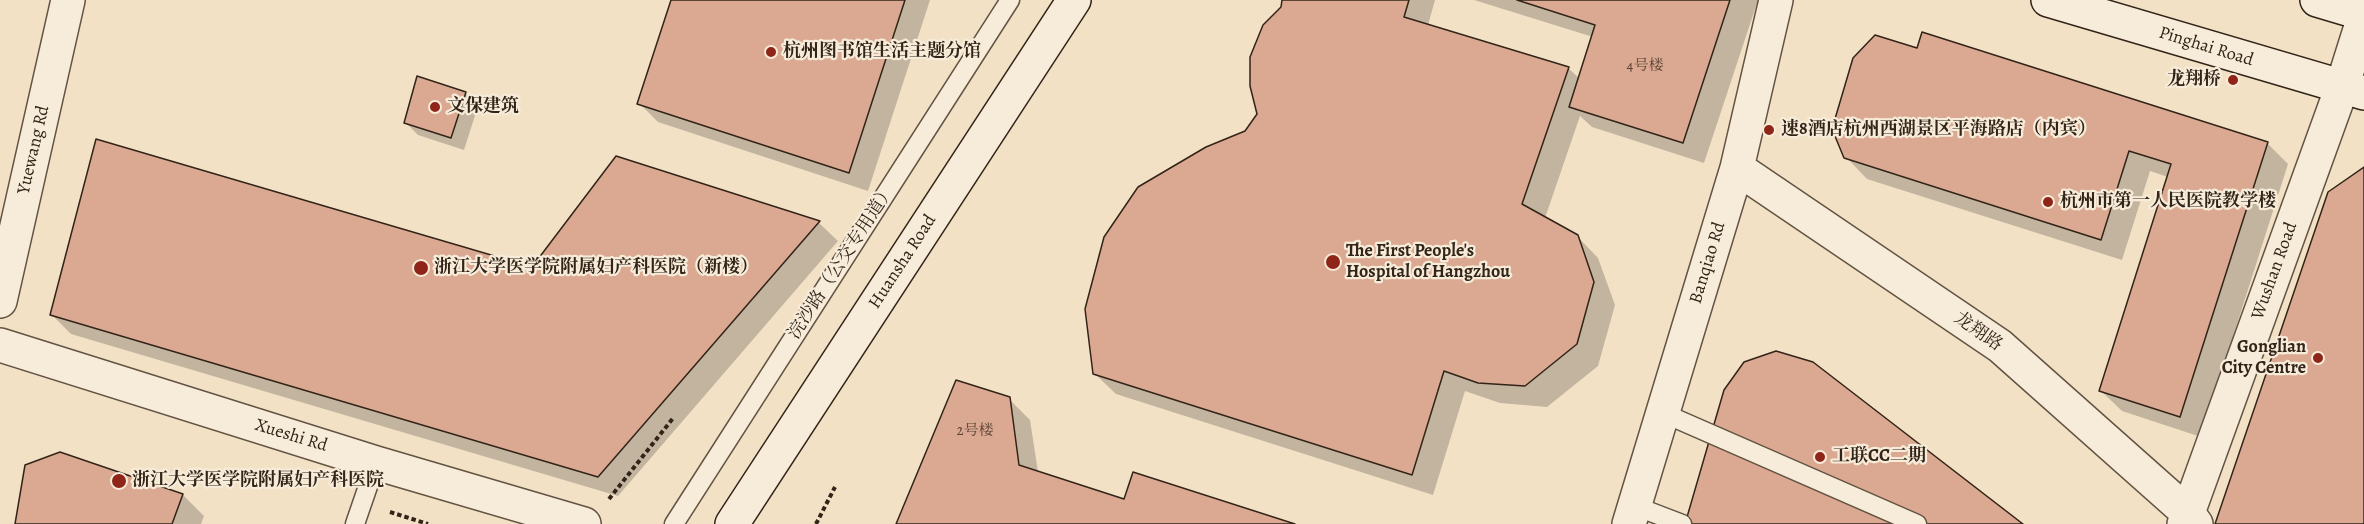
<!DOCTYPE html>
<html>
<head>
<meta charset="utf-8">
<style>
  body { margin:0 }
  canvas { display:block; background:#f2e1c5 }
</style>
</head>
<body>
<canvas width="2364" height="524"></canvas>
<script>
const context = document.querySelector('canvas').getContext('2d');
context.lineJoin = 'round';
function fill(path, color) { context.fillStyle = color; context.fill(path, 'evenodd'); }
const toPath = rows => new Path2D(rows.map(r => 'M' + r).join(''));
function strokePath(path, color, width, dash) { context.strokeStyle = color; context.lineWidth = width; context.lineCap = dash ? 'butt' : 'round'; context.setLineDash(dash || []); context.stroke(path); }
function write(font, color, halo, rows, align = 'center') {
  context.font = font + ' Alegreya,"Noto Serif SC",serif'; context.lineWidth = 4.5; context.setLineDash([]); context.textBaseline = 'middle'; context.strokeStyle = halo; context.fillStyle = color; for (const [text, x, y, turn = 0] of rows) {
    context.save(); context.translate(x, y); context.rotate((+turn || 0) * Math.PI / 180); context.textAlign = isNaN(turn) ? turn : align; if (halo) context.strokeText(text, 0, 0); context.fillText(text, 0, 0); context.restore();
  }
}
fill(toPath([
  [673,0,930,0,868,191,658,122,639,103],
  [1284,0,1435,0,1428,25,1568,68,1580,79,1593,37,1474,0,1758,0,1704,163,1592,127,1580,116,1545,218,1577,236,1598,258,1615,305,1598,366,1547,407,1500,403,1465,391,1433,495,1116,394,1094,373,1245,132,1259,114],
  [465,93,478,106,464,150,418,135,406,123],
  [2267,143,2288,164,2201,437,2122,411,2100,390,2168,177,2150,171,2122,260,1867,179,1846,157],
  [616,158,819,223,838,241,618,496,71,334,52,315,533,269],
  [1009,399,1030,420,1038,472,1125,500,1290,524,898,524],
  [183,495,204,516,201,524,17,524]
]), '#0003');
const building = toPath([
  [671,0,905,0,849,173,637,104,671,0],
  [1282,0,1409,0,1404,17,1569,67,1522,204,1578,235,1594,282,1577,344,1525,386,1478,383,1444,371,1412,475,1093,374,1085,309,1104,237,1138,187,1206,147,1245,131,1257,114,1250,86,1250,57,1263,25,1281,7,1282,0],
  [1517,0,1730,0,1683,143,1569,107,1595,25,1517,0],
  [1922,32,2268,142,2180,417,2099,391,2171,164,2129,151,2101,240,1844,158,1832,129,1853,58,1875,35,1917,48,1922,32],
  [417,76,466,92,451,138,404,123,417,76],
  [96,139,532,267,616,156,820,221,598,477,50,315,96,139],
  [2364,167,2364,524,2215,524,2328,192,2364,167],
  [1776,351,1813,362,2023,524,1685,524,1724,390,1744,362,1776,351],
  [956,380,1010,397,1019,465,1124,499,1133,472,1295,524,896,524,956,380],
  [60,452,183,494,172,524,15,524,25,465,60,452]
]);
fill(building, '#dba991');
strokePath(building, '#322418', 1.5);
const lane = toPath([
  [1663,413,1917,524],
  [1635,506,1682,524],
  [355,524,376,463],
  [674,524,1010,0]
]);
const street = toPath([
  [1737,168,2000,346,2188,513,2196,524],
  [0,301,68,0],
  [0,345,376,463,584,524],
  [1629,524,1737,168,1776,0],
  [2184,524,2342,87,2364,17]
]);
const secondary = toPath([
  [2048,0,2364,93],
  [2317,0,2364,14],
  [732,524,1074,0]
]);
strokePath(lane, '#625343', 21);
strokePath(street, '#625343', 36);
strokePath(secondary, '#322418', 36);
strokePath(toPath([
  [609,499,674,417],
  [390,512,428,524],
  [816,524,835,487]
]), '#322418', 4, [4.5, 3]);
strokePath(lane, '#f7ecd9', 18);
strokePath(street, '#f7ecd9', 33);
strokePath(secondary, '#f7ecd9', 33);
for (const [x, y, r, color] of [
  [771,52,6,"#8f2418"],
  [2233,80,6,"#8f2418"],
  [435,107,6,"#8f2418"],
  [1769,130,6,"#8f2418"],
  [2048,202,6,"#8f2418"],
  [1333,262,8,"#8f2418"],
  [421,268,8,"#8f2418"],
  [2318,358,6,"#8f2418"],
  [1820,457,6,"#8f2418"],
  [119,481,8,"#8f2418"]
]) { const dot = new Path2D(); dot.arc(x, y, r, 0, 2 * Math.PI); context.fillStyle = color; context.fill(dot); strokePath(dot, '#f7ecd9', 2); }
write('15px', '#5c4536', null, [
  ["4号楼",1645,66],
  ["2号楼",975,431]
]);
write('18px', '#322418', '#f7ecd9', [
  ["Pinghai Road",2206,47,17],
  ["Yuewang Rd",34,150,-77],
  ["浣沙路（公交专用道）",842,262,-57],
  ["Huansha Road",903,262,-57],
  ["Banqiao Rd",1708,263,-73],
  ["Wushan Road",2275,271,-70],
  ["龙翔路",1978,332,35],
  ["Xueshi Rd",291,436,17]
]);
write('bold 18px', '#322418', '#f7ecd9', [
  ["杭州图书馆生活主题分馆",783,52],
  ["龙翔桥",2221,80,"right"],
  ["文保建筑",447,107],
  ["速8酒店杭州西湖景区平海路店（内宾）",1781,130],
  ["杭州市第一人民医院教学楼",2060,202],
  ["The First People's",1346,252],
  ["Hospital of Hangzhou",1346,273],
  ["浙江大学医学院附属妇产科医院（新楼）",434,268],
  ["Gonglian",2306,348,"right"],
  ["City Centre",2306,369,"right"],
  ["工联CC二期",1832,457],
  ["浙江大学医学院附属妇产科医院",132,481]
], 'left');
</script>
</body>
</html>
